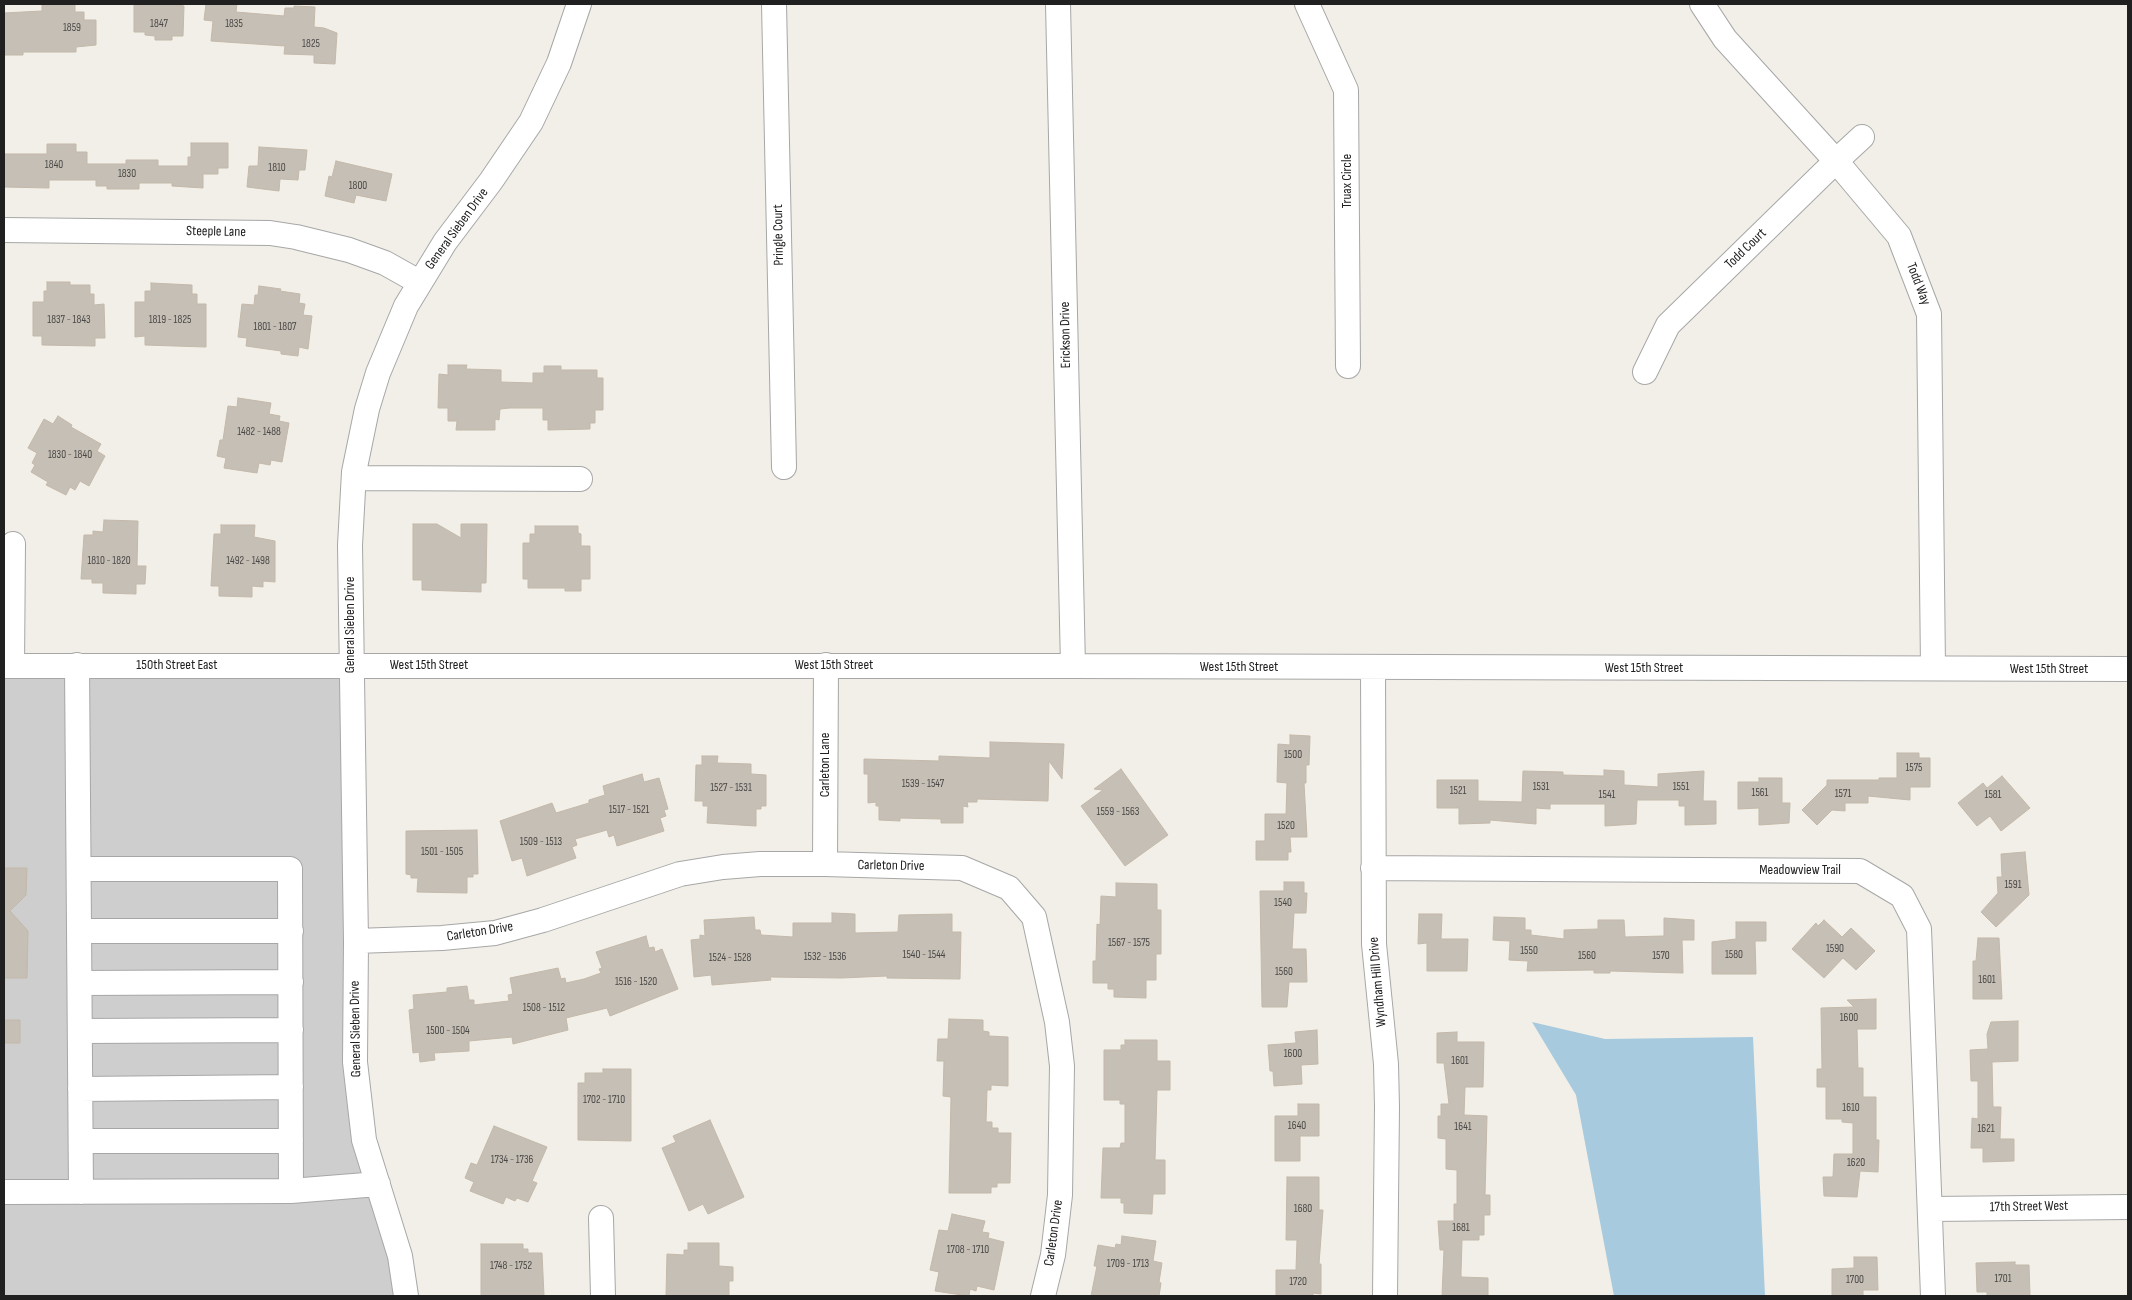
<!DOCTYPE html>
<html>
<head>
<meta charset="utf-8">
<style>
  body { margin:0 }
  #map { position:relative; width:2132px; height:1300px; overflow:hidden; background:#f1efe7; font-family:"Sofia Sans Condensed",sans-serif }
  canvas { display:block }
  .frame { position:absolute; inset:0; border:5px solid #202020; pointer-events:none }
</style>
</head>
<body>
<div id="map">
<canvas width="2132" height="1300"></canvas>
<div class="frame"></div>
</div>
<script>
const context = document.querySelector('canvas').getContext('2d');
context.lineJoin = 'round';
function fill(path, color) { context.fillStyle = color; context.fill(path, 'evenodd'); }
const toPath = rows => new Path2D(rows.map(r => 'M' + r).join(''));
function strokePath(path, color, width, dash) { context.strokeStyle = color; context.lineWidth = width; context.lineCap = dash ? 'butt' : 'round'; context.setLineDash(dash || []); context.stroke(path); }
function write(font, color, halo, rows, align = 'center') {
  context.font = font + ' "Sofia Sans Condensed",sans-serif'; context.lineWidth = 5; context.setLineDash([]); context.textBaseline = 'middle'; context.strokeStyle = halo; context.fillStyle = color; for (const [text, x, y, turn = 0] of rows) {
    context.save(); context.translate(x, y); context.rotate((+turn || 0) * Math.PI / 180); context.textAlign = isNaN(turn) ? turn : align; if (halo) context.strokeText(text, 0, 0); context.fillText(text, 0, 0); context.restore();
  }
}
fill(toPath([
  [350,665,355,1062,406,1296,4,1296,4,666]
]), '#cecece');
fill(toPath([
  [1532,1022,1605,1039,1753,1037,1765,1296,1614,1296,1576,1095]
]), '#a7cade');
const building = toPath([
  [42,4,75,4,75,12,84,12,84,20,96,20,96,45,76,47,76,52,23,52,23,55,4,55,4,13,42,11,42,4],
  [134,4,173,4,184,6,183,36,172,36,172,40,155,40,155,36,145,35,145,32,134,32,134,4],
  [206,4,237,4,236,12,284,16,285,8,294,8,294,6,315,7,314,27,324,28,337,33,335,64,314,63,314,55,284,54,285,46,211,41,213,21,204,20,206,4],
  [191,143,228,143,228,168,218,168,218,174,203,174,203,188,172,186,172,183,139,183,139,189,107,189,107,186,96,186,96,180,49,180,49,188,4,187,4,154,47,154,47,144,76,144,76,152,87,152,87,164,126,164,126,160,158,160,158,166,188,166,188,157,191,157,191,143],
  [259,147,307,150,305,170,299,170,298,180,280,179,279,191,247,187,249,166,258,166,259,147],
  [336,161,392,174,386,201,356,195,354,203,325,196,329,176,332,177,336,161],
  [47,282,70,282,70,285,90,285,90,294,94,294,94,305,104,304,105,338,95,338,95,346,42,345,42,336,33,336,33,302,44,302,44,291,47,291,47,282],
  [151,283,192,285,192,294,197,294,197,304,206,304,206,347,145,345,145,336,135,337,135,302,145,302,145,291,151,291,151,283],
  [259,286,281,289,280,291,300,294,299,303,305,304,303,315,312,316,308,349,299,347,298,356,281,354,281,351,246,346,247,338,238,337,242,304,254,305,255,295,258,295,259,286],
  [448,365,467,365,466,369,501,370,501,382,533,383,533,373,544,373,544,366,561,366,561,370,597,370,597,378,603,378,603,410,595,410,595,423,590,423,590,429,548,430,548,420,543,420,543,408,510,408,500,409,499,420,495,419,495,430,456,430,457,421,448,421,448,408,438,408,439,374,448,375,448,365],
  [238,398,271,403,269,414,280,416,279,421,289,423,282,462,271,460,270,465,259,463,257,473,224,468,226,458,217,456,220,440,223,440,228,406,237,407,238,398],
  [58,416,72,425,71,427,101,444,97,451,105,456,89,486,80,481,75,490,70,487,66,495,46,485,48,482,31,472,35,465,32,463,37,453,28,448,44,419,53,424,58,416],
  [104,520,138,521,137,566,146,566,145,584,136,584,136,594,103,593,103,583,92,583,92,579,81,579,84,535,93,535,93,531,103,532,104,520],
  [413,524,437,524,461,538,461,524,487,524,486,583,481,583,481,592,422,590,422,580,413,580,413,524],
  [221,525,255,525,254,537,275,541,275,582,263,581,263,587,252,586,252,597,219,596,219,586,211,586,214,534,221,534,221,525],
  [535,526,578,526,578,533,581,534,581,546,590,546,590,579,581,579,581,591,565,591,565,588,528,588,528,579,523,579,523,543,530,543,530,534,535,534,535,526],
  [1290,735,1310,736,1309,765,1306,765,1306,783,1304,783,1307,837,1290,837,1291,852,1288,852,1288,860,1256,860,1256,841,1265,841,1265,814,1286,814,1287,783,1277,782,1278,744,1290,745,1290,735],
  [990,742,1064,744,1062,779,1049,761,1048,801,977,799,977,802,967,802,968,807,963,806,963,823,941,823,941,819,900,818,900,821,879,820,879,806,876,806,876,802,868,803,868,774,864,774,864,759,939,761,939,756,990,758,990,742],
  [1897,753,1919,753,1919,758,1930,758,1930,787,1910,787,1910,800,1868,796,1868,803,1845,803,1845,811,1832,810,1817,825,1802,810,1827,785,1827,780,1879,780,1879,778,1897,778,1897,753],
  [702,756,718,756,717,763,751,764,751,774,766,775,766,806,761,806,761,809,756,809,756,826,707,823,708,806,703,806,703,801,695,801,696,765,702,765,702,756],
  [1121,769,1168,835,1125,866,1081,806,1103,790,1094,789,1121,769],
  [1604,770,1624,771,1624,785,1658,787,1658,774,1704,771,1703,801,1716,801,1716,824,1685,825,1685,806,1679,806,1679,800,1637,800,1636,824,1605,826,1605,804,1550,804,1550,809,1536,808,1536,824,1490,820,1490,823,1459,824,1459,808,1437,808,1437,780,1478,780,1478,801,1522,802,1523,771,1563,772,1563,775,1604,776,1604,770],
  [642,774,644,782,659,778,668,809,664,810,666,816,660,818,664,831,617,846,614,835,609,837,607,830,575,839,577,845,572,847,576,858,527,876,522,858,512,861,500,821,552,803,556,813,589,803,589,800,605,795,603,786,642,774],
  [2002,776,2030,808,2001,831,1990,816,1977,826,1958,803,1983,783,1987,788,2002,776],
  [1759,778,1782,778,1782,803,1790,803,1789,823,1759,825,1759,808,1738,809,1738,782,1759,782,1759,778],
  [477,830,478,874,473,874,473,877,467,877,467,893,417,892,418,878,411,878,411,875,406,874,406,831,477,830],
  [2025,852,2029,895,1996,927,1981,912,1998,893,1997,877,2002,877,2001,854,2025,852],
  [4,868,27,868,26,895,10,911,28,931,27,978,4,978,4,868],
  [1284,882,1304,882,1304,893,1307,893,1306,913,1294,913,1292,949,1306,949,1307,982,1289,982,1287,1007,1262,1007,1260,891,1284,891,1284,882],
  [1116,883,1157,884,1157,910,1161,910,1161,954,1156,954,1156,980,1146,980,1146,998,1114,997,1114,989,1108,989,1108,983,1093,983,1093,961,1096,961,1097,924,1100,925,1101,896,1116,897,1116,883],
  [832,913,855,914,855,933,898,932,899,915,952,914,952,932,961,932,960,979,887,978,887,976,841,978,770,977,771,980,712,985,711,975,694,977,691,940,700,939,700,935,705,936,704,920,754,917,755,930,760,930,761,935,793,937,793,923,832,923,832,913],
  [1419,914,1442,914,1441,939,1468,939,1467,971,1427,971,1427,943,1418,944,1419,914],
  [1494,917,1525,918,1525,930,1531,930,1531,935,1564,939,1564,930,1598,929,1598,920,1624,920,1625,937,1664,936,1664,918,1694,920,1694,940,1682,940,1683,973,1610,971,1610,973,1594,973,1594,970,1527,971,1528,961,1509,960,1510,941,1493,940,1494,917],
  [1824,920,1842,937,1851,928,1875,951,1856,970,1843,958,1824,978,1792,949,1816,923,1818,926,1824,920],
  [1736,922,1766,922,1766,941,1755,941,1756,974,1712,974,1712,942,1736,939,1736,922],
  [646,936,649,948,654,947,655,952,662,949,678,989,610,1016,607,1008,566,1018,568,1030,513,1044,512,1037,469,1041,469,1051,434,1053,435,1060,420,1062,419,1052,413,1053,409,1010,414,1009,413,995,447,992,447,988,467,986,469,1000,474,1000,474,1005,509,1001,508,995,513,994,510,978,558,968,561,979,565,978,566,983,584,979,601,973,599,969,602,968,596,952,646,936],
  [1978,938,1999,938,2002,999,1973,999,1973,961,1976,961,1978,938],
  [1876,999,1876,1029,1857,1029,1858,1068,1863,1068,1863,1097,1876,1097,1876,1140,1879,1140,1878,1172,1860,1171,1857,1197,1824,1196,1823,1177,1833,1177,1834,1154,1853,1154,1853,1123,1842,1122,1842,1119,1826,1119,1826,1087,1817,1087,1817,1069,1822,1069,1821,1008,1854,1007,1847,1000,1876,999],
  [949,1019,983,1020,983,1031,989,1032,989,1036,1008,1037,1008,1086,991,1085,991,1090,987,1090,986,1122,992,1122,992,1128,998,1128,998,1133,1011,1133,1010,1183,997,1183,997,1187,991,1187,991,1193,949,1193,951,1097,943,1096,944,1061,937,1061,938,1039,948,1039,949,1019],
  [4,1020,20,1020,20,1043,4,1043,4,1020],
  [2018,1021,2018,1061,1992,1062,1993,1107,2001,1107,2000,1139,2014,1139,2014,1161,1983,1162,1983,1148,1971,1148,1972,1118,1978,1119,1978,1081,1971,1081,1970,1050,1988,1049,1987,1034,1991,1022,2018,1021],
  [1317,1030,1318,1064,1301,1065,1302,1084,1274,1086,1273,1071,1270,1071,1268,1045,1296,1043,1295,1032,1317,1030],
  [1457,1032,1457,1042,1484,1042,1483,1087,1465,1087,1464,1115,1487,1116,1485,1195,1490,1195,1490,1215,1484,1215,1484,1235,1479,1235,1479,1240,1462,1240,1461,1272,1461,1277,1488,1278,1488,1296,1442,1296,1444,1250,1440,1250,1438,1221,1454,1221,1454,1204,1457,1204,1457,1170,1446,1169,1446,1139,1438,1138,1438,1116,1441,1116,1441,1104,1449,1104,1444,1063,1437,1063,1437,1033,1457,1032],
  [1125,1040,1157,1040,1157,1061,1170,1061,1170,1090,1157,1090,1155,1160,1165,1160,1165,1194,1153,1194,1152,1214,1124,1213,1124,1203,1121,1203,1121,1198,1101,1198,1103,1148,1120,1148,1121,1143,1125,1143,1125,1104,1120,1104,1120,1100,1104,1100,1104,1050,1121,1050,1121,1045,1125,1045,1125,1040],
  [603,1069,631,1069,631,1141,578,1140,578,1083,585,1083,585,1073,603,1073,603,1069],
  [1298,1104,1319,1104,1319,1136,1300,1136,1300,1161,1275,1161,1275,1116,1298,1116,1298,1104],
  [710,1120,744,1197,708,1214,703,1204,689,1211,662,1148,676,1142,673,1136,710,1120],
  [494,1126,547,1147,532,1181,537,1183,528,1202,517,1198,515,1201,506,1197,503,1204,470,1191,474,1182,465,1178,471,1163,477,1165,494,1126],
  [1287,1177,1319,1177,1319,1210,1323,1210,1319,1264,1321,1264,1321,1294,1313,1293,1313,1296,1276,1296,1276,1270,1296,1270,1297,1240,1286,1240,1287,1177],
  [952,1214,985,1221,982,1232,989,1233,988,1238,1004,1242,994,1290,977,1286,976,1291,970,1289,969,1296,935,1291,939,1272,930,1270,939,1230,948,1231,952,1214],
  [1122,1236,1156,1241,1153,1261,1162,1263,1159,1282,1161,1283,1159,1296,1091,1296,1097,1266,1094,1266,1098,1245,1115,1248,1116,1244,1121,1245,1122,1236],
  [688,1243,719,1243,719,1266,733,1267,733,1281,729,1281,729,1296,666,1296,667,1254,684,1255,684,1250,688,1250,688,1243],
  [481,1244,523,1244,523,1249,528,1249,528,1253,542,1253,544,1296,481,1296,481,1244],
  [1854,1257,1877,1257,1878,1290,1863,1290,1863,1296,1832,1296,1832,1269,1854,1268,1854,1257],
  [2015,1262,2015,1265,2029,1265,2030,1296,1987,1296,1987,1292,1977,1292,1976,1263,2015,1262]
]);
fill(building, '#c6bfb6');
strokePath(building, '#c3b8a9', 1);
const minor = toPath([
  [774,4,784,467],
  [1058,4,1073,666],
  [1307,4,1346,90,1348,366],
  [1702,4,1725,39,1836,161,1899,236,1929,314,1933,668],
  [4,230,270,233,296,237,349,250,385,263,419,282],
  [1645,372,1668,325,1836,161,1862,137],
  [354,478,580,479],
  [77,665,81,1192],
  [4,666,1073,666,2128,669],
  [12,666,13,544],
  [1373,668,1374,944,1386,1064,1387,1107,1385,1296],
  [825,864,826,665],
  [1373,868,1860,871,1902,896,1919,929,1933,1296],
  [79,869,290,869,291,1191],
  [79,931,291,931],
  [356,941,442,938,495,933,543,920,680,874,723,867,760,864,825,864,962,868,1009,888,1034,917,1057,1022,1062,1066,1060,1195,1053,1255,1043,1296],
  [80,983,291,982],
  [80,1031,291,1030],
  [80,1089,291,1087],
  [81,1141,291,1141],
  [4,1192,291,1191,378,1184],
  [1931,1209,2128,1207],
  [601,1218,603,1296],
  [406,1296,400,1256,364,1140,355,1062,356,941,350,545,354,472,367,409,378,373,406,306,445,242,491,181,531,122,559,63,579,4]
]);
strokePath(minor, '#a7a7a7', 26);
strokePath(minor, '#fff', 24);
write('11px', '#4a4846', null, [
  ["1847",159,24],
  ["1835",234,24],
  ["1859",72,28],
  ["1825",311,44],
  ["1840",54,165],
  ["1810",277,168],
  ["1830",127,174],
  ["1800",358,186],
  ["1837 - 1843",69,320],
  ["1819 - 1825",170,320],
  ["1801 - 1807",275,327],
  ["1482 - 1488",259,432],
  ["1830 - 1840",70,455],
  ["1810 - 1820",109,561],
  ["1492 - 1498",248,561],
  ["1500",1293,755],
  ["1575",1914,768],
  ["1539 - 1547",923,784],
  ["1531",1541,787],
  ["1551",1681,787],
  ["1527 - 1531",731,788],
  ["1521",1458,791],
  ["1561",1760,793],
  ["1571",1843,794],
  ["1541",1607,795],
  ["1581",1993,795],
  ["1517 - 1521",629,810],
  ["1559 - 1563",1118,812],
  ["1520",1286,826],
  ["1509 - 1513",541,842],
  ["1501 - 1505",442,852],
  ["1591",2013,885],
  ["1540",1283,903],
  ["1567 - 1575",1129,943],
  ["1590",1835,949],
  ["1550",1529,951],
  ["1540 - 1544",924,955],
  ["1580",1734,955],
  ["1560",1587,956],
  ["1570",1661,956],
  ["1532 - 1536",825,957],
  ["1524 - 1528",730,958],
  ["1560",1284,972],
  ["1601",1987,980],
  ["1516 - 1520",636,982],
  ["1508 - 1512",544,1008],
  ["1600",1849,1018],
  ["1500 - 1504",448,1031],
  ["1600",1293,1054],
  ["1601",1460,1061],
  ["1702 - 1710",604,1100],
  ["1610",1851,1108],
  ["1640",1297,1126],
  ["1641",1463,1127],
  ["1621",1986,1129],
  ["1734 - 1736",512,1160],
  ["1620",1856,1163],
  ["1680",1303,1209],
  ["1681",1461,1228],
  ["1708 - 1710",968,1250],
  ["1709 - 1713",1128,1264],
  ["1748 - 1752",511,1266],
  ["1701",2003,1279],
  ["1700",1855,1280],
  ["1720",1298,1282]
]);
write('14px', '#202020', '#fff', [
  ["Truax Circle",1347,181,-90],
  ["General Sieben Drive",457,229,-54],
  ["Steeple Lane",216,232,1],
  ["Pringle Court",779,235,-91],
  ["Todd Court",1746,249,-44],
  ["Todd Way",1918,284,69],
  ["Erickson Drive",1066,335,-91],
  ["General Sieben Drive",350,625,-90],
  ["150th Street East",177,665],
  ["West 15th Street",429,665],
  ["West 15th Street",834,665],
  ["West 15th Street",1239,667],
  ["West 15th Street",1644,668],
  ["West 15th Street",2049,669],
  ["Carleton Lane",825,765,-90],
  ["Carleton Drive",891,866,1],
  ["Meadowview Trail",1800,870],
  ["Carleton Drive",480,932,-9],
  ["Wyndham Hill Drive",1378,982,-95],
  ["General Sieben Drive",356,1029,-91],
  ["17th Street West",2029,1207,-1],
  ["Carleton Drive",1054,1233,-82]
]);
</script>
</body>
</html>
